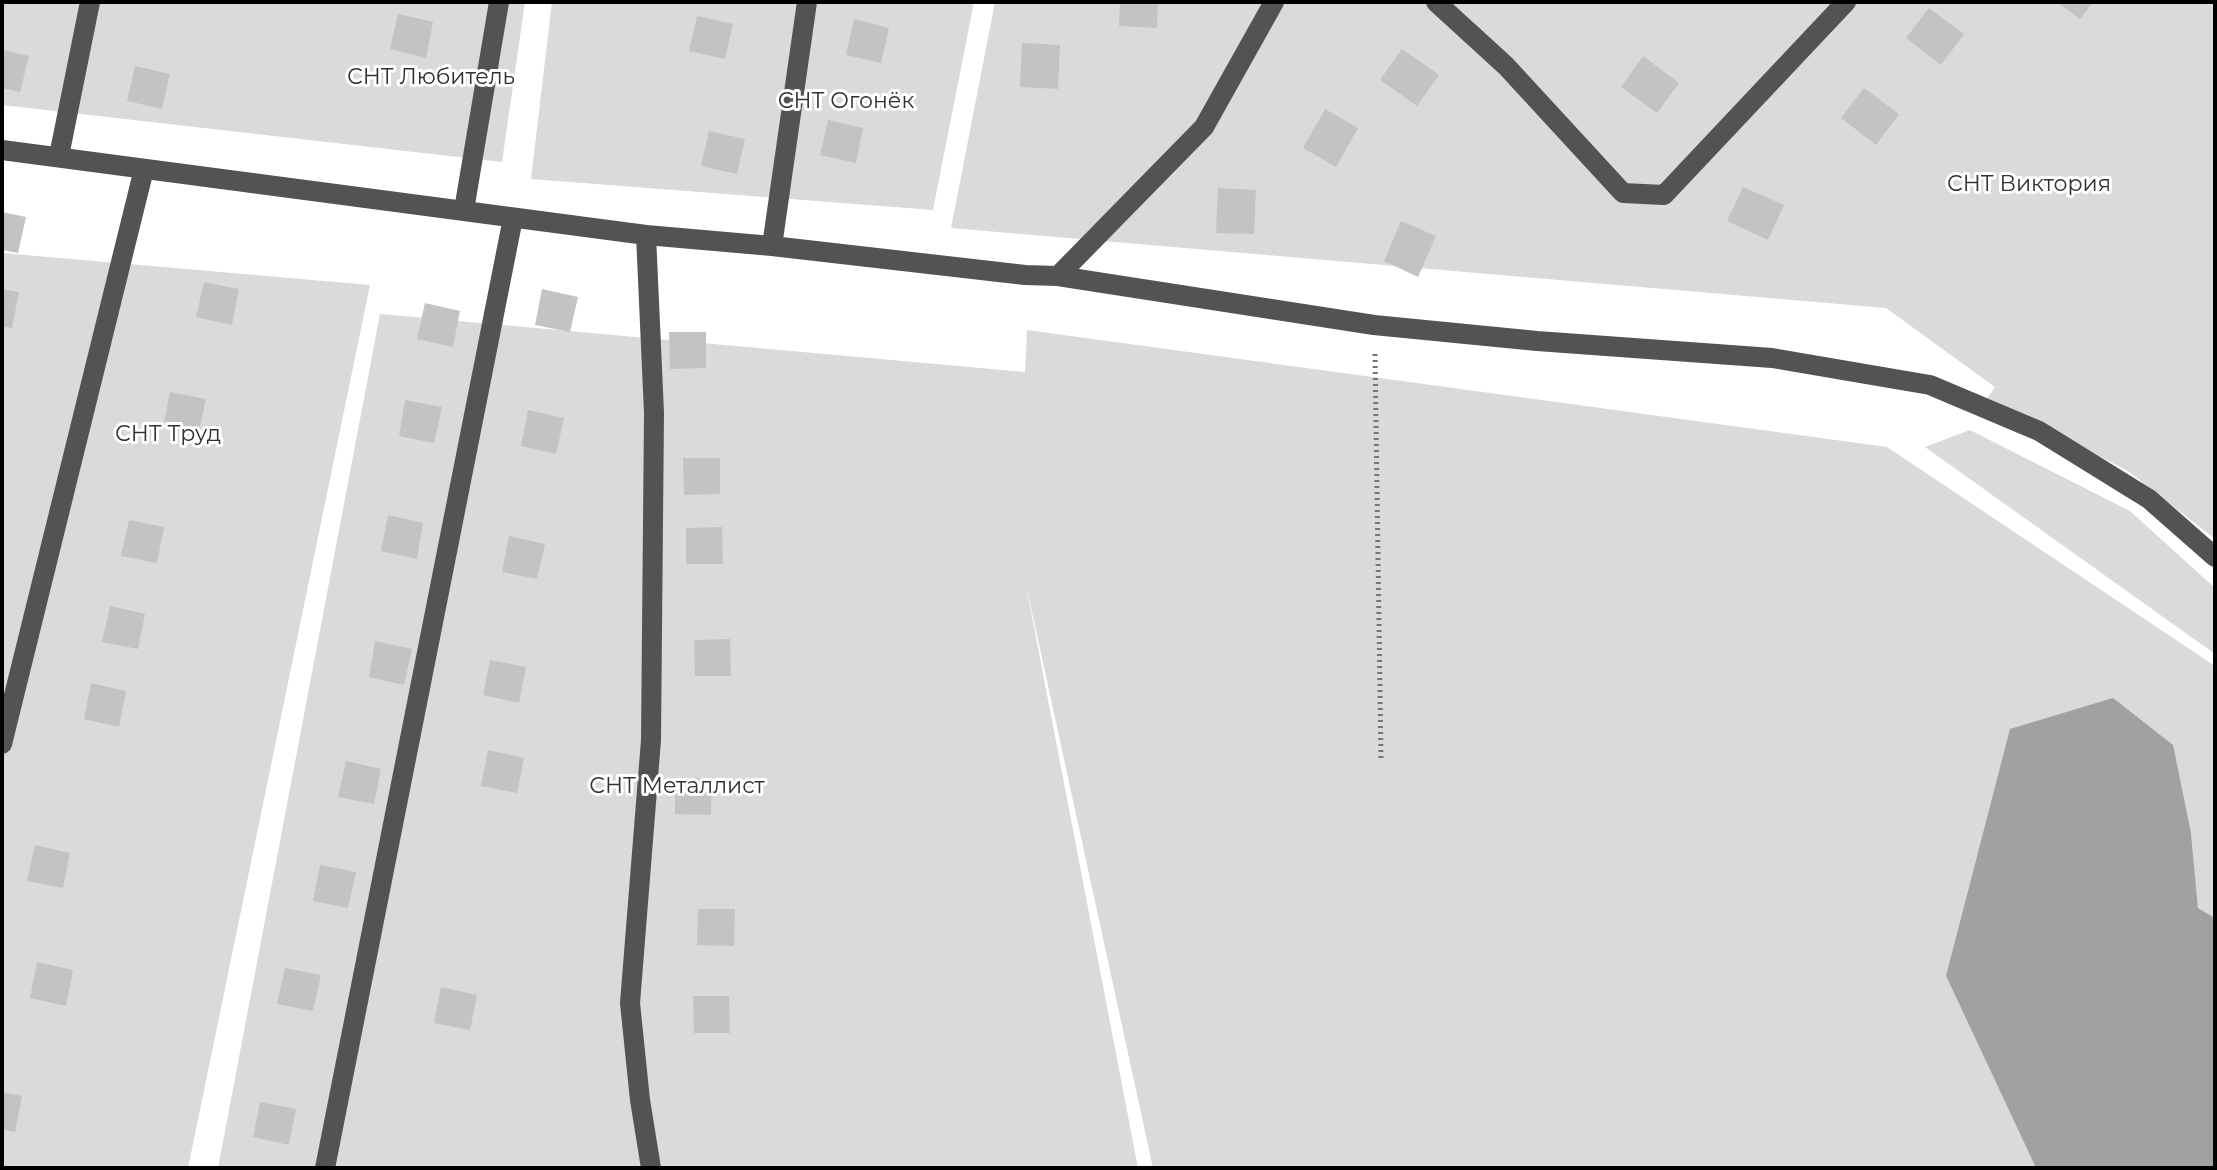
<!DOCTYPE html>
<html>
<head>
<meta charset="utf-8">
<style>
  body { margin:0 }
  #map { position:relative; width:2217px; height:1170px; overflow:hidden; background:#fff; font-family:Montserrat,sans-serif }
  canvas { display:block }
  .frame { position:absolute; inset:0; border:4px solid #000; pointer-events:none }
</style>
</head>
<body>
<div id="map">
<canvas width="2217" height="1170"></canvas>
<div class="frame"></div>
</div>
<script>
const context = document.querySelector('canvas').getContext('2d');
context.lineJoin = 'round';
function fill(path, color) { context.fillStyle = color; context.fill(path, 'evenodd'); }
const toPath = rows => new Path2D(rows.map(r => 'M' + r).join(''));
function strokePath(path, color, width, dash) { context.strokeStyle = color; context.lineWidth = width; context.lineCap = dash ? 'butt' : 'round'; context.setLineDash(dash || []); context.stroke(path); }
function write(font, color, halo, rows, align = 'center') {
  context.font = font + ' Montserrat,sans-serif'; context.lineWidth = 6; context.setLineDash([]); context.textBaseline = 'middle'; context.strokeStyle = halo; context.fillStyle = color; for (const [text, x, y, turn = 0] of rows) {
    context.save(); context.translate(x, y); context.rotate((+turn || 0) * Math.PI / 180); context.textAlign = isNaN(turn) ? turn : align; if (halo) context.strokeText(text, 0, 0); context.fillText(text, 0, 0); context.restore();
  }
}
fill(toPath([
  [2,2,525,2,502,162,2,105],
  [552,2,974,2,933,210,531,179],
  [995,2,2215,2,2215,539,2128,471,1987,399,1995,387,1886,308,951,228],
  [2,253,370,285,188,1168,2,1168],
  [380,314,1025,372,1027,330,1887,447,2215,666,2215,918,2198,908,2191,833,1946,976,2036,1168,1153,1168,1025,580,1138,1168,218,1168],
  [1970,430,2130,511,2215,588,2215,654,1925,447]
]), '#dadada');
fill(toPath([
  [2113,698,2173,745,2191,833,2198,908,2215,918,2215,1168,2036,1168,1946,976,2010,729]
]), '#a1a1a1');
fill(toPath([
  [1120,2,1158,2,1157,28,1119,26],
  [2057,2,2093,2,2080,19],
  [1929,8,1964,34,1941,65,1906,38],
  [398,14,433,22,426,58,390,49],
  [697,16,733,24,725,59,689,51],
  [854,19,889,28,881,63,846,55],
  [1022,43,1060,45,1058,89,1020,87],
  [1402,49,1439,75,1417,106,1380,80],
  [2,50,29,56,20,92,2,88],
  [1643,56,1679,83,1657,113,1621,87],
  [135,66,170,74,162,109,127,101],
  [1864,88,1899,114,1876,145,1841,118],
  [1325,109,1358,128,1336,167,1303,148],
  [828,120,863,128,856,163,820,155],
  [709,131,745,139,737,174,701,166],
  [1743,187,1784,205,1768,240,1727,221],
  [1218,188,1256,190,1254,234,1216,233],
  [2,212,26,217,18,253,2,250],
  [1401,221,1436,236,1418,277,1384,261],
  [204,282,239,289,232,325,196,317],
  [2,289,19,292,12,328,2,326],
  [542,289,578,297,570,332,535,325],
  [425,303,460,311,453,347,417,339],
  [669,332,706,332,706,368,670,369],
  [170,392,206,399,198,435,163,428],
  [405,400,442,407,434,443,399,436],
  [528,410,564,418,556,454,521,446],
  [683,458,720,458,720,494,684,495],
  [388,515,423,523,417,559,381,551],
  [129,520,164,527,157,563,121,556],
  [722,527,723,564,686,564,686,528],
  [509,536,545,544,537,579,502,572],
  [110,606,145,614,138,649,102,642],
  [730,639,731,676,695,676,694,640],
  [375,641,412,649,404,685,369,677],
  [490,660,526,667,519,703,483,695],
  [91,683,126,691,119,727,84,719],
  [488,750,524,758,517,793,481,786],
  [346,761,381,769,374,804,338,797],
  [675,778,712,778,711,815,675,814],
  [35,845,70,853,63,888,27,881],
  [320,865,356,872,348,908,313,901],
  [698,909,735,909,734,946,697,945],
  [37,962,73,970,66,1006,30,998],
  [285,968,321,975,313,1011,277,1004],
  [441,987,477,995,470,1030,434,1023],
  [693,996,729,996,730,1033,694,1033],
  [2,1092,22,1096,15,1132,2,1129],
  [260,1102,296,1109,289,1145,253,1137]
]), '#c3c3c3');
strokePath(toPath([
  [1375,354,1381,758]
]), '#757575', 5, [2, 4]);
strokePath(toPath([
  [1436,2,1506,66,1623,193,1664,195,1846,2],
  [2,150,646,235,772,246,1025,275,1058,276,1374,325,1537,341,1772,358,1930,385,2039,431,2149,499,2215,557],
  [59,156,90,2],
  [464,210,499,2],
  [646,235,654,413,651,740,630,1003,640,1100,651,1168],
  [772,246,807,2],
  [1058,276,1204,127,1274,2],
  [2,744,144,169],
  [325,1168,513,218]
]), '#535353', 20);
write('22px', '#313131', '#fff', [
  ["СНТ Любитель",431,78],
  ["СНТ Огонёк",846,102],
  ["СНТ Виктория",2029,185],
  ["СНТ Труд",168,435],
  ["СНТ Металлист",677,787]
]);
</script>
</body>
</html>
